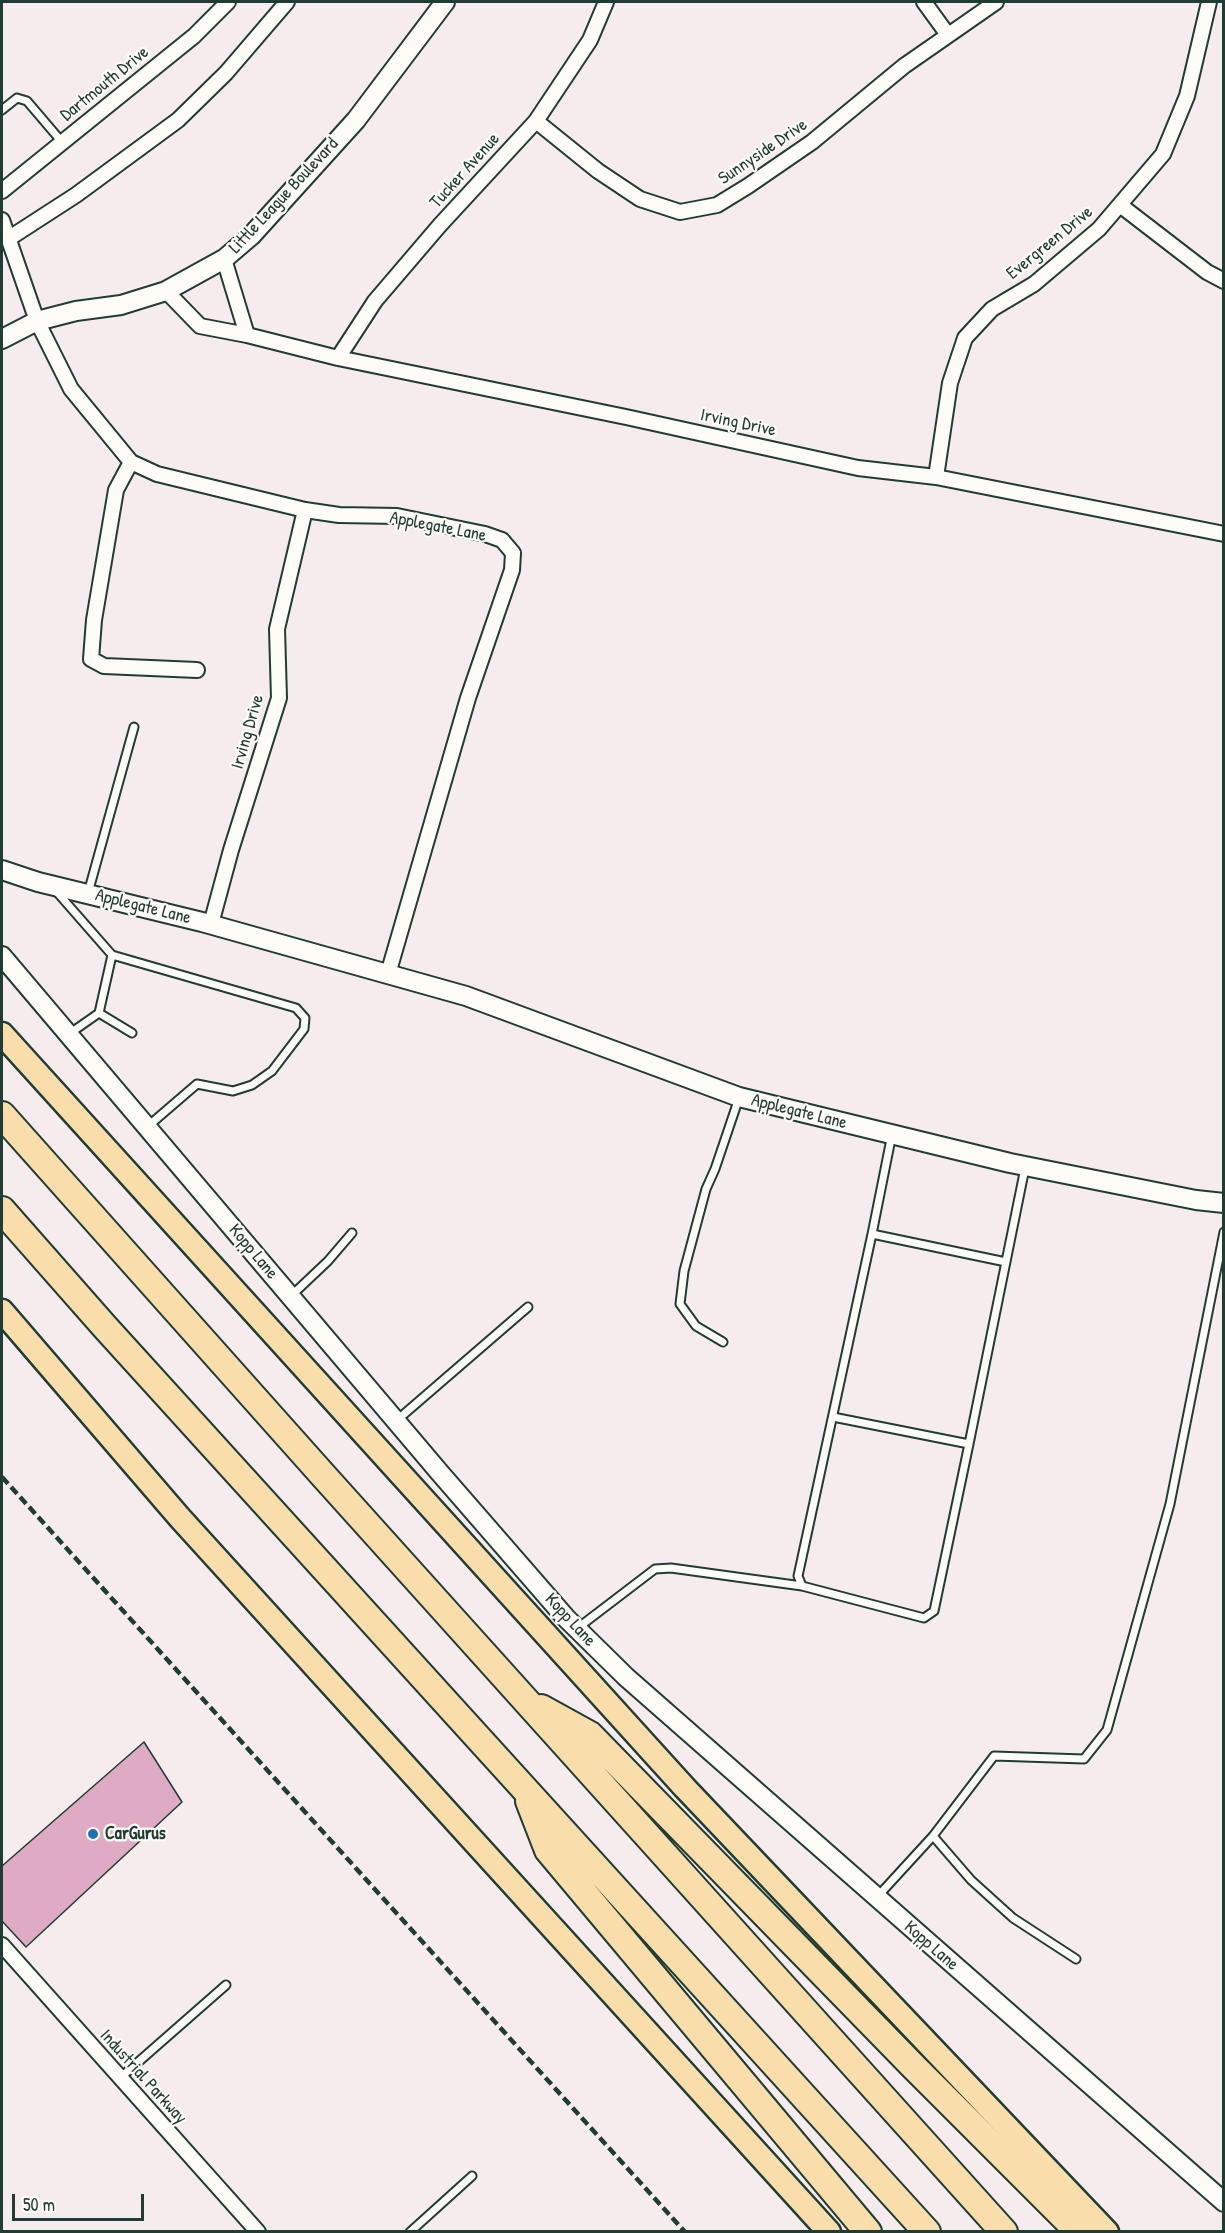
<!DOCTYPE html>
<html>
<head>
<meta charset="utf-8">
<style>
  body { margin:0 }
  #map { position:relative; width:1225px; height:2233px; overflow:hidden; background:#f7eced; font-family:"Patrick Hand",sans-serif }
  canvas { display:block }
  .frame { position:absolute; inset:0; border:3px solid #1f3d34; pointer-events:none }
  .scale { position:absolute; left:12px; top:2194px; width:132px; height:27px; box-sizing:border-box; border:3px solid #1f3d34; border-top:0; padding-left:8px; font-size:18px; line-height:21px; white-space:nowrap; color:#1f3d34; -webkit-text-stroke:4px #fdfcf7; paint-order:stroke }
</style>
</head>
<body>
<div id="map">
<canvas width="1225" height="2233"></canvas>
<div class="frame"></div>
<div class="scale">50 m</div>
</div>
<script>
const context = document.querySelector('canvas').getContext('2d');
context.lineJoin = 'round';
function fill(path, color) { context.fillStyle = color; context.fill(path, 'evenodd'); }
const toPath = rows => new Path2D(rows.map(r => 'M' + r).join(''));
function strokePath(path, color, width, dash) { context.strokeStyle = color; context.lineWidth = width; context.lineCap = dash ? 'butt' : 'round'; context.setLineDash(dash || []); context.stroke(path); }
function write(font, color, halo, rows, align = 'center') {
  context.font = font + ' "Patrick Hand",sans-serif'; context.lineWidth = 4.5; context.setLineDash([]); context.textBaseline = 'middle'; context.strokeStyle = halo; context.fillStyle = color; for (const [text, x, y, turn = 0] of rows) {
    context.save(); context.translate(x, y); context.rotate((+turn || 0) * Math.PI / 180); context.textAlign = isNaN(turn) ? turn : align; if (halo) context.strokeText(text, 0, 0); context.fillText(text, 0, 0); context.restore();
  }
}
const building = toPath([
  [144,1742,182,1802,26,1947,2,1921,2,1866,144,1742]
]);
fill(building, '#dfaac3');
strokePath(building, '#1f3d34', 1.5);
const service = toPath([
  [2,110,17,98,27,101,62,142],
  [56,891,112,955],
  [88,893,134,727],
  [132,1033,99,1013,112,955,296,1008,305,1018,304,1029,272,1071,252,1085,233,1091,197,1084,147,1127],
  [69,1034,99,1013],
  [872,1234,892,1134],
  [1006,1262,872,1234,798,1576,802,1586,924,1618,934,1611,969,1444,1025,1168],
  [291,1296,328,1261,352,1233],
  [723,1342,696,1326,680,1304,684,1271,706,1189,715,1169,739,1098],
  [833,1417,969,1444],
  [396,1421,528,1307],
  [579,1627,655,1569,671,1568,802,1586],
  [933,1836,971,1880,1013,1918,1076,1959],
  [878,1896,933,1836,994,1756,1084,1759,1107,1730,1170,1504,1224,1232],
  [120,2078,226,1985],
  [410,2232,472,2176]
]);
const minor = toPath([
  [924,2,948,35],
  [536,121,598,171,640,199,680,212,717,205,748,186,812,142,904,66,996,2],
  [2,191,194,36,228,2],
  [1120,205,1207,272,1224,281],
  [2,220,37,321,71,389,131,462,157,474,305,510,339,515,397,516,485,534,502,540,513,553,512,570,468,698,388,974],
  [8,239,76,195,178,120,226,73,287,2],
  [224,259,247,335],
  [166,291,200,326,247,335,338,358,626,417,858,468,936,477,1224,534],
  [338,358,375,301,440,225,536,121,590,40,606,2],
  [131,462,116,490,94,620,91,659,104,666,197,670],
  [936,477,950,383,965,338,992,309,1034,284,1099,229,1163,154,1187,96,1209,2],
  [211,924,231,850,279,698,277,629,305,510],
  [2,1945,258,2232]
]);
const tertiary = toPath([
  [2,339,37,321,76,311,121,305,166,291,224,259,251,236,356,120,445,2],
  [2,870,38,882,202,922,466,996,739,1097,1010,1163,1196,1200,1224,1203],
  [2,956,440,1473,566,1618,626,1677,1224,2202]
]);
const primary = toPath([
  [2,1034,685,1788,1107,2232],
  [2,1311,180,1518,829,2232]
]);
const motorway = toPath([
  [2,1115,322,1474,1004,2232],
  [2,1210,105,1327,927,2232],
  [541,1708,590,1735,913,2066,1079,2232],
  [529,1801,548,1850,868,2232]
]);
strokePath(service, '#1f3d34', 11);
strokePath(minor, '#1f3d34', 18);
strokePath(tertiary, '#1f3d34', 22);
strokePath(primary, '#1f3d34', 27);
strokePath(motorway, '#1f3d34', 30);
strokePath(service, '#fdfcf7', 7);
strokePath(minor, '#fdfcf7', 14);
strokePath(tertiary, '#fdfcf7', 18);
strokePath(primary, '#f9deab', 22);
strokePath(motorway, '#f9deab', 26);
strokePath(toPath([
  [2,1477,685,2232]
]), '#1f3d34', 4.5, [9, 4.5]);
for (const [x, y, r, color] of [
  [93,1834,6,"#1f6fb2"]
]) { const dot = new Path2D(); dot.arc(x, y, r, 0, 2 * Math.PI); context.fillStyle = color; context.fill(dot); strokePath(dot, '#fdfcf7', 2); }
write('18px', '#1f3d34', '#fdfcf7', [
  ["Dartmouth Drive",105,84,-39],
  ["Sunnyside Drive",763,152,-34],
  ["Tucker Avenue",465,171,-48],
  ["Little League Boulevard",284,196,-47],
  ["Evergreen Drive",1050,243,-39],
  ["Irving Drive",738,423,12],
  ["Applegate Lane",438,527,11],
  ["Irving Drive",248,732,-74],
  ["Applegate Lane",143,907,14],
  ["Applegate Lane",799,1112,14],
  ["Kopp Lane",253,1252,50],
  ["Kopp Lane",570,1620,47],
  ["Kopp Lane",931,1946,41],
  ["Industrial Parkway",143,2077,48]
]);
write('bold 18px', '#1f3d34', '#fdfcf7', [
  ["CarGurus",105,1834]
], 'left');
</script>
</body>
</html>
